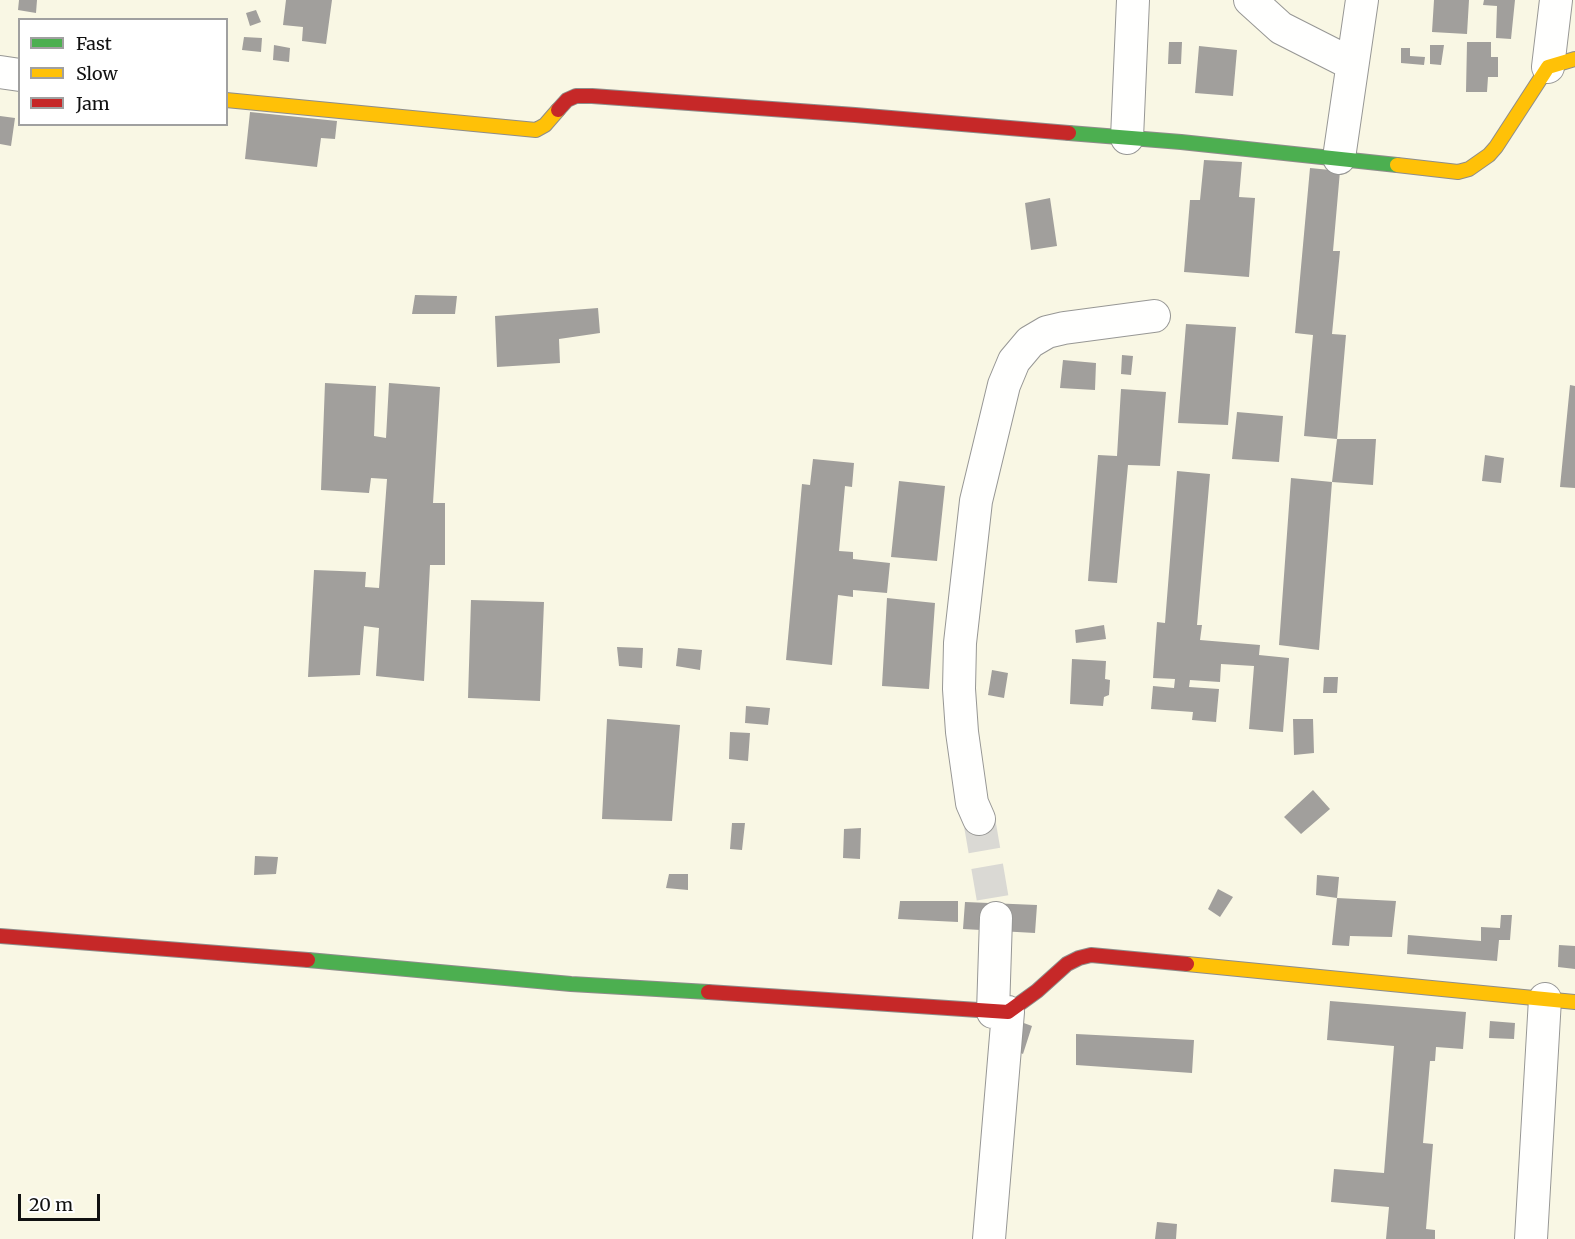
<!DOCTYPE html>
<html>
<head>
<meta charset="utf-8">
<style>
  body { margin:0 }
  #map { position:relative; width:1575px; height:1239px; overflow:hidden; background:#fdfcf7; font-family:Merriweather,serif }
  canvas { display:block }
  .legend { position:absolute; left:18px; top:18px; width:210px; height:108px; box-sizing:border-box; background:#fff; border:2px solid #a0a0a0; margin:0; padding:8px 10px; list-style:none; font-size:18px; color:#111 }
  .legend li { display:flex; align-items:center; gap:12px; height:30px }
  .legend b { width:30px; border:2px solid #a0a0a0 }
  .scale { position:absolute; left:18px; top:1194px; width:82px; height:27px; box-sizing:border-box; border:3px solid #111; border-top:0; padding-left:8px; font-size:18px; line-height:21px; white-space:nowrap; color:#111; -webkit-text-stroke:4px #fff; paint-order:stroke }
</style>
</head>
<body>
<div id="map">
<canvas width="1575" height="1239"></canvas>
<ul class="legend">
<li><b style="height:8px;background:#4caf50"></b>Fast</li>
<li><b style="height:8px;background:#ffc107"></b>Slow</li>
<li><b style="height:8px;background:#c62828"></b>Jam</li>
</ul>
<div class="scale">20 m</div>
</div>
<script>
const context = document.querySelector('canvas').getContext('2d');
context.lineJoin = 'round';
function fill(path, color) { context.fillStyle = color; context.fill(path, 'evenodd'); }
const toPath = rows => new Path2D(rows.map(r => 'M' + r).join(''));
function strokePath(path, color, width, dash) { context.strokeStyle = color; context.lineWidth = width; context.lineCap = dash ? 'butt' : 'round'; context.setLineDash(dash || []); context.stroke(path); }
fill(toPath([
  [0,0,1575,0,1575,1239,0,1239],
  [20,20,226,20,226,124,20,124]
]), '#f9f7e4');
fill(toPath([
  [19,0,37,0,36,13,18,10],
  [286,0,332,0,326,44,302,41,303,27,283,25],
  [1434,0,1469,0,1467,34,1432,32],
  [1484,0,1515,0,1511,39,1496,38,1497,6,1483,5],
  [256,10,261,22,250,26,246,13],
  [244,37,262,38,261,52,242,50],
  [1169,42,1182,42,1181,64,1168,64],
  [1467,42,1491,42,1491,57,1498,57,1498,77,1488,77,1487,92,1466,92],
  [274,45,290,48,289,62,273,60],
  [1430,45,1444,45,1441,65,1430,64],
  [1199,46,1237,50,1233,96,1195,93],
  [1401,48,1410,48,1410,56,1425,57,1424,65,1401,63],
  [250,112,337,121,335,139,321,138,317,167,245,159],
  [0,116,15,118,11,146,0,144],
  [1204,160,1242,162,1239,197,1255,198,1249,277,1184,272,1190,200,1200,200],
  [1310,168,1340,171,1333,251,1340,251,1332,334,1346,335,1337,439,1304,436,1313,335,1295,333],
  [1050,198,1057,246,1031,250,1025,203],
  [415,295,457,296,455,314,412,314],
  [598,308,600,333,559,339,560,363,497,367,495,316],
  [1186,324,1236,327,1228,425,1178,423],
  [1122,355,1133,356,1131,375,1121,374],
  [1063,360,1096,363,1095,390,1060,388],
  [325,383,376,386,374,436,386,438,389,383,440,387,433,503,445,503,445,565,430,565,424,681,376,676,379,628,364,626,360,675,308,677,314,570,366,572,365,587,379,588,387,479,371,478,369,493,321,490],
  [1570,385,1575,386,1575,488,1560,487],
  [1121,389,1166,392,1160,466,1128,465,1117,583,1088,581,1098,455,1117,456],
  [1237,412,1283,416,1279,462,1232,459],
  [1337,439,1376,439,1373,485,1332,482],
  [1485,455,1504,458,1501,483,1482,481],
  [813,459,854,463,852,487,845,486,839,551,853,552,853,559,890,563,887,593,853,590,853,597,838,595,832,665,786,660,802,484,810,485],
  [1177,471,1210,474,1197,625,1202,625,1200,640,1260,645,1259,655,1289,658,1283,732,1249,729,1254,666,1221,664,1220,682,1190,680,1189,687,1219,689,1216,722,1192,720,1193,712,1151,709,1153,686,1174,688,1175,679,1153,678,1157,622,1165,623],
  [1291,478,1332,482,1319,650,1279,645],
  [899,481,945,486,937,561,891,557],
  [887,598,935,603,929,689,882,686],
  [471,600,544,602,540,701,468,698],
  [1104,625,1106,639,1076,643,1075,630],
  [617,647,643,648,642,668,619,666],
  [678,648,702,650,700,670,676,666],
  [1072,659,1106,661,1105,679,1110,680,1109,695,1104,697,1103,706,1070,704],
  [992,670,1008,673,1004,698,988,695],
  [1324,677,1338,677,1337,693,1323,693],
  [746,706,770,708,768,725,745,723],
  [607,719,680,725,672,821,602,819],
  [1293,719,1313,719,1314,753,1294,755],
  [730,732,750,733,748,761,729,759],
  [1313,790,1330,809,1301,834,1284,817],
  [732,823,745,823,742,850,730,849],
  [861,828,860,859,843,858,844,829],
  [255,856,278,857,276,874,254,875],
  [669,874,688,874,688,890,666,888],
  [1317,875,1339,877,1337,898,1396,901,1392,937,1350,936,1349,946,1332,945,1337,898,1316,895],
  [1218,889,1233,897,1220,917,1208,909],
  [900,901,958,901,958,922,898,919],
  [965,902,1037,905,1035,933,963,929],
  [1501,915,1512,915,1510,940,1499,940,1497,961,1407,954,1408,935,1481,941,1481,927,1500,928],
  [1559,945,1575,946,1575,969,1558,967],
  [1330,1001,1466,1012,1463,1049,1436,1047,1435,1061,1430,1061,1423,1143,1433,1144,1426,1229,1435,1230,1435,1239,1386,1239,1389,1207,1331,1202,1334,1169,1384,1173,1394,1046,1327,1040],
  [1490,1021,1515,1023,1514,1039,1489,1038],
  [1021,1022,1032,1026,1023,1054,1012,1049],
  [1076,1034,1194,1040,1192,1073,1076,1065],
  [1157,1222,1177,1224,1176,1239,1155,1239]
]), '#a19f9c');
strokePath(toPath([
  [979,819,996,918]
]), '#dad9d4', 32, [32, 16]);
const street = toPath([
  [1250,0,1281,28,1352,64],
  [1548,67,1556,0],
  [0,72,20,75],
  [1127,138,1133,0],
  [1339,158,1362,0],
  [979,819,972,803,962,732,959,689,960,643,976,501,1004,385,1014,361,1030,342,1047,332,1064,328,1154,316],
  [993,1012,996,918],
  [989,1239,1008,1012],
  [1531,1239,1545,999]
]);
const fast = toPath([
  [1069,133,1181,142,1397,165],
  [308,960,571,984,708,992]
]);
const slow = toPath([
  [226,100,536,130,545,125,558,110],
  [1397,165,1458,172,1469,169,1489,155,1496,147,1548,67,1575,59],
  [1187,964,1575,1002]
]);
const jam = toPath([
  [558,110,567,100,576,96,592,96,855,115,1069,133],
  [0,936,308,960],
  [708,992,1008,1012,1037,991,1067,964,1079,958,1091,955,1187,964]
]);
strokePath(street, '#979795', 34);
strokePath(fast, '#8e8d8b', 16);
strokePath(slow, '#8e8d8b', 16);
strokePath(jam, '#8e8d8b', 16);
strokePath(street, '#fffffe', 32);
strokePath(fast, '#4caf50', 14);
strokePath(slow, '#ffc107', 14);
strokePath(jam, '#c62828', 14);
</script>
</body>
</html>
